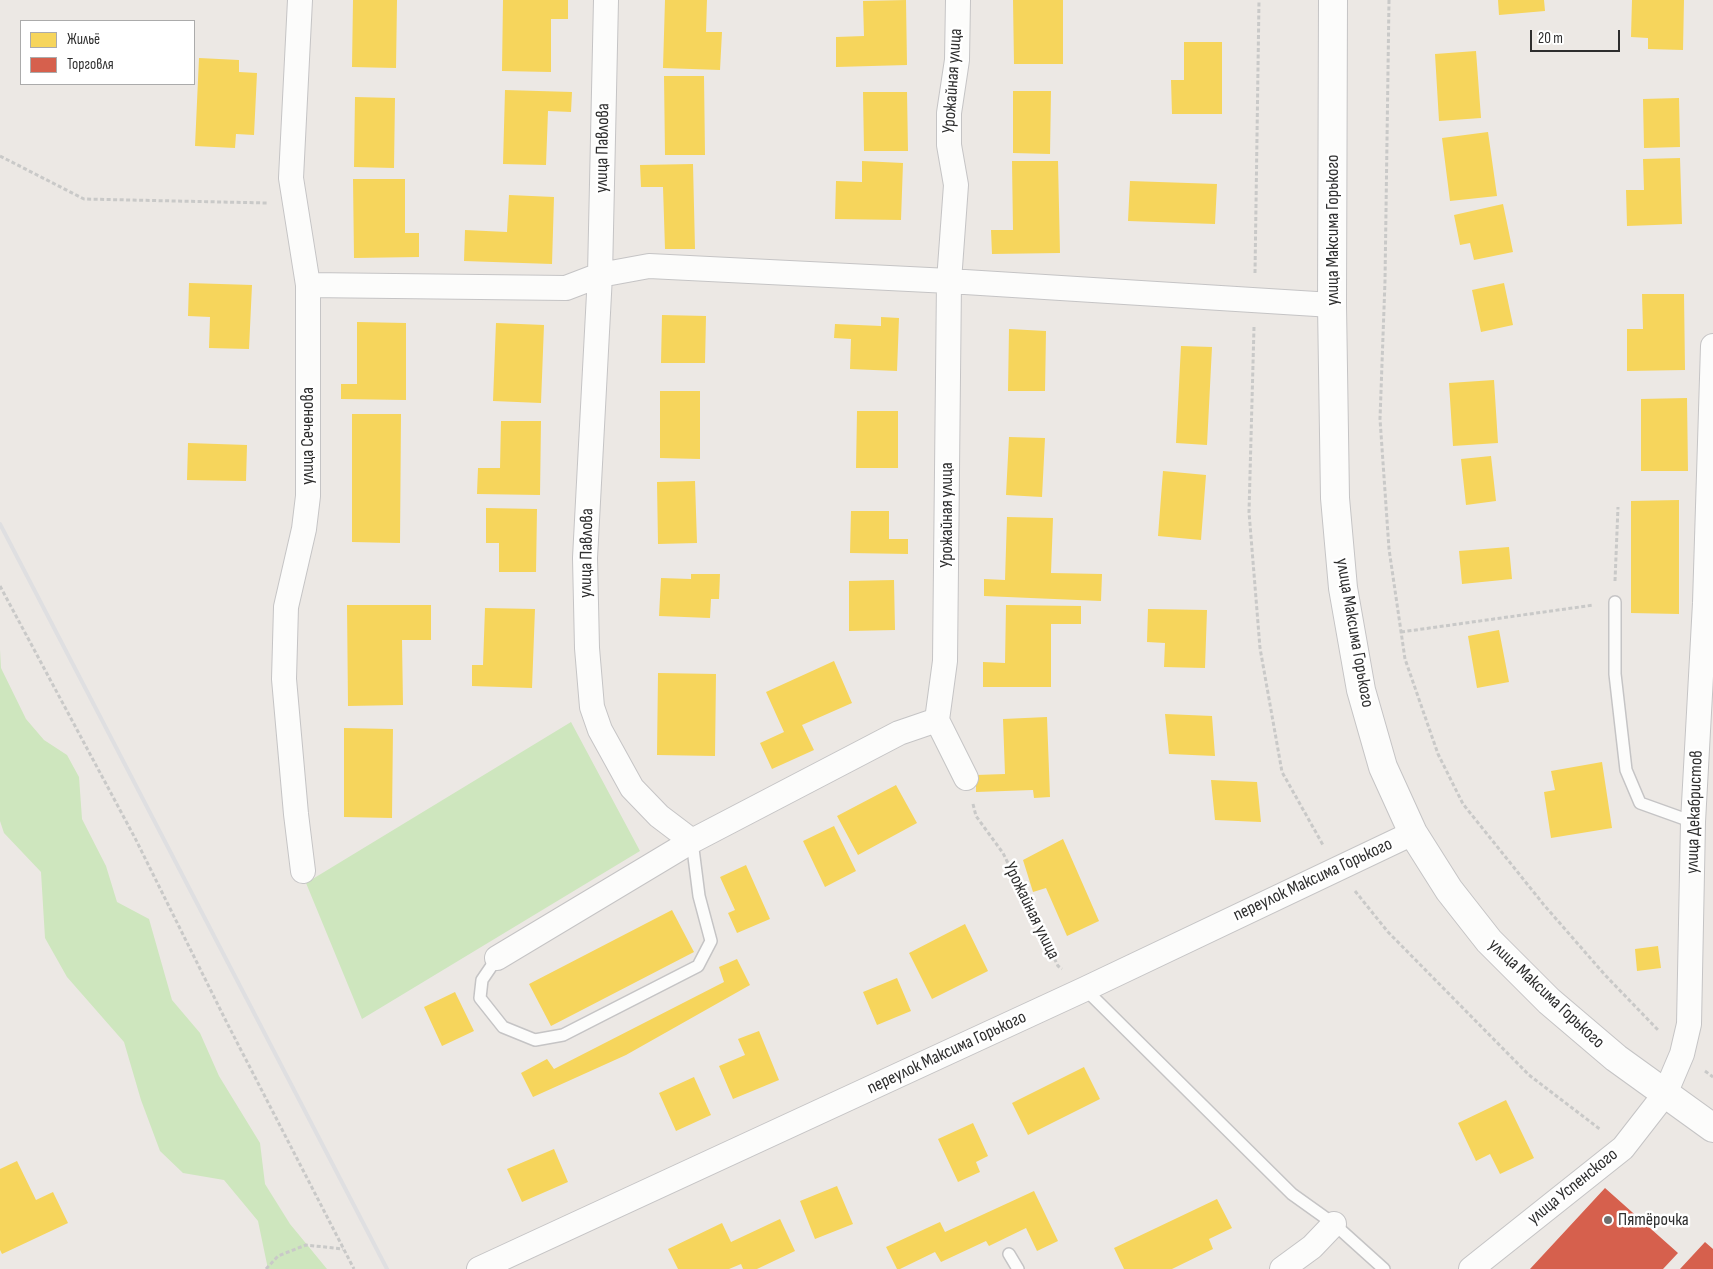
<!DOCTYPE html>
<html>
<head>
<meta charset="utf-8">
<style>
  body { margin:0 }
  #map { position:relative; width:1713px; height:1269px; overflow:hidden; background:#ece8e4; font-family:"Sofia Sans Condensed",sans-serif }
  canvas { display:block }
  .legend { position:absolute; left:20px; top:20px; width:175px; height:65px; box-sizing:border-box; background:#fff; border:1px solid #ababab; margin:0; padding:6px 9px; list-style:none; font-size:15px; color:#2e2e2e }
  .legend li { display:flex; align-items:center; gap:10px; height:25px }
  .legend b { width:25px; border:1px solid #ababab }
  .scale { position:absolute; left:1530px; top:30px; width:90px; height:22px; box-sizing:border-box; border:2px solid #2e2e2e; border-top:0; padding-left:6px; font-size:15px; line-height:18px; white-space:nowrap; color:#2e2e2e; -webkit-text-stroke:4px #fff; paint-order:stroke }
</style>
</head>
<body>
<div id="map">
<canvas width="1713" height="1269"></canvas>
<ul class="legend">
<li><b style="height:14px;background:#f6d55c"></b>Жильё</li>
<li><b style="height:14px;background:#d6604d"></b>Торговля</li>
</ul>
<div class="scale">20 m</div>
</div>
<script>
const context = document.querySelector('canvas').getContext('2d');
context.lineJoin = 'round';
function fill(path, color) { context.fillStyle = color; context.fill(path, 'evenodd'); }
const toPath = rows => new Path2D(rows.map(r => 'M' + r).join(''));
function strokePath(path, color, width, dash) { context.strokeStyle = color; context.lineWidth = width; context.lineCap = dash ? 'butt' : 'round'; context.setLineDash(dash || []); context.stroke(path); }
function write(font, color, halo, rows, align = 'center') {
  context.font = font + ' "Sofia Sans Condensed",sans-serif'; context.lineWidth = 5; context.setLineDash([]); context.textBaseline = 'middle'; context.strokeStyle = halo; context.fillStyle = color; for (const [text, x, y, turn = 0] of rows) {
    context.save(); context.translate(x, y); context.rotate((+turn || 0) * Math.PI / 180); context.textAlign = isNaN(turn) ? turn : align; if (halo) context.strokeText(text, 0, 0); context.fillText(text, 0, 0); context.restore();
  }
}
fill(toPath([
  [0,650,1,668,26,719,44,740,67,755,79,777,82,819,106,866,117,902,149,919,172,1000,200,1033,219,1076,260,1143,265,1184,290,1224,327,1269,268,1269,258,1221,224,1180,183,1173,160,1151,141,1100,124,1042,67,977,45,938,41,872,4,833,0,821],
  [571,722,640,851,362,1019,306,883]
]), '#cee6be');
fill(toPath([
  [353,0,397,0,396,68,352,67],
  [503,0,568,0,568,19,551,19,551,72,502,71],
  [665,0,707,0,706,32,722,32,720,70,663,68],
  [906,0,907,65,836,67,836,37,864,36,863,1],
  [1013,0,1063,0,1063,64,1014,64],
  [1498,0,1544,0,1545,11,1499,15],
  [1632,0,1684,0,1683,50,1648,49,1648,38,1631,37],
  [1184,42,1222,42,1222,114,1172,114,1171,80,1184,80],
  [1476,51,1481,118,1439,121,1435,54],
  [199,58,239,60,239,72,257,73,254,135,236,134,235,148,195,146],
  [664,76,704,76,705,155,665,155],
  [505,90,572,92,571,112,548,111,546,165,503,164],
  [1013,91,1051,91,1050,154,1013,153],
  [863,92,907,92,908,151,864,151],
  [355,97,395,98,394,168,354,167],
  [1679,98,1680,147,1644,148,1643,99],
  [1488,132,1497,196,1450,201,1442,138],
  [1680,158,1682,224,1627,226,1626,190,1644,190,1643,159],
  [862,161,903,163,901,220,835,219,836,181,862,182],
  [1012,161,1058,161,1060,253,992,254,991,230,1013,230],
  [693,164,695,249,665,249,663,187,641,187,640,165],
  [353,179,405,179,405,233,419,233,419,257,354,258],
  [1130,181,1217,184,1215,224,1128,221],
  [509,195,554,197,552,264,464,261,465,230,507,232],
  [1503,204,1513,252,1474,260,1470,243,1460,245,1454,215],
  [189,283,252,285,249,349,209,348,210,317,188,316],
  [1504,283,1513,325,1481,332,1472,290],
  [1642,294,1684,294,1685,370,1627,371,1627,329,1643,329],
  [662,315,706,316,705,363,661,363],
  [881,317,899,318,897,371,850,369,851,339,834,338,835,324,881,326],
  [357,322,406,323,406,400,341,399,341,384,357,384],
  [496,323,544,325,541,403,493,401],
  [1009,329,1046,331,1045,391,1008,391],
  [1181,346,1212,347,1207,445,1176,443],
  [1494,380,1498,443,1453,446,1449,383],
  [660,391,700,391,700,459,660,458],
  [1687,398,1688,471,1641,471,1641,399],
  [857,411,898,411,898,468,856,468],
  [352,414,401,414,400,543,352,542],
  [501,421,541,421,540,495,477,494,478,468,500,468],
  [1009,437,1045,438,1042,497,1006,495],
  [188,443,247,445,246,481,187,480],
  [1491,456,1496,501,1466,505,1461,459],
  [1163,471,1206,475,1201,540,1158,536],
  [695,481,697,543,658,544,657,482],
  [1679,500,1679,614,1631,613,1631,501],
  [486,508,537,509,536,572,499,572,499,543,486,543],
  [851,511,889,511,889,539,908,539,908,554,850,553],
  [1007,517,1053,518,1051,573,1102,574,1101,601,984,596,984,579,1005,580],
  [1509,547,1512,579,1462,584,1459,551],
  [691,574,720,574,719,599,711,599,710,618,659,616,661,578,691,579],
  [894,580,895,630,849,631,849,581],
  [347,605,431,605,431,640,402,640,403,705,348,706],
  [1006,605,1081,606,1081,624,1051,624,1051,687,983,687,983,662,1005,663],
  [485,608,535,609,532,688,472,686,472,665,483,665],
  [1148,609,1207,610,1205,668,1164,667,1165,643,1147,642],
  [1499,630,1509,682,1477,688,1468,636],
  [834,661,852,703,802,725,814,750,772,769,760,743,784,732,766,692],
  [658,673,716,674,715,756,657,755],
  [1165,714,1212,716,1215,756,1169,754],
  [1047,717,1050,797,1034,798,1033,790,976,792,976,775,1005,774,1003,719],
  [344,728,393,729,392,818,344,817],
  [1602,762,1612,828,1551,838,1544,792,1555,790,1551,771],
  [1211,780,1257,782,1261,822,1215,820],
  [896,785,917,823,858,855,837,816],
  [834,826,856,871,825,887,803,841],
  [1063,839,1099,921,1067,936,1046,888,1033,892,1023,860],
  [746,865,770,919,737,933,728,913,735,910,720,877],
  [672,910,694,952,551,1026,529,984],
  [965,924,988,971,932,999,909,953],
  [1658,946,1661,968,1637,971,1635,949],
  [737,959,750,985,626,1055,533,1097,521,1073,547,1059,554,1069,724,982,719,967],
  [897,978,911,1011,877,1025,863,992],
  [455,992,474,1031,442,1046,424,1007],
  [759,1031,779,1080,733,1099,719,1066,745,1055,738,1039],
  [1084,1067,1100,1099,1028,1135,1012,1103],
  [694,1077,711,1115,676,1131,659,1093],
  [1506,1100,1534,1158,1500,1174,1490,1154,1476,1161,1458,1123],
  [973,1123,988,1156,976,1162,980,1172,958,1182,938,1139],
  [554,1149,568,1182,522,1202,507,1169],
  [17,1161,36,1200,53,1192,68,1223,2,1254,0,1250,0,1169],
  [837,1186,853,1224,815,1239,800,1201],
  [1034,1191,1058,1241,1037,1251,1026,1228,989,1246,986,1241,941,1262,935,1252,900,1269,897,1269,886,1247,940,1222,945,1232],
  [1217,1199,1232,1228,1209,1239,1213,1249,1172,1269,1124,1269,1114,1248],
  [780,1219,795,1251,757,1269,743,1269,741,1264,729,1269,678,1269,668,1249,722,1223,731,1242]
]), '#f6d55c');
fill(toPath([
  [1605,1188,1678,1253,1663,1269,1530,1269],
  [1705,1242,1713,1249,1713,1269,1680,1269]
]), '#d6604d');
const lane = toPath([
  [1615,602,1615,674,1626,770,1640,803,1693,822],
  [497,958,482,980,480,998,503,1027,535,1040,563,1035,698,966,711,941,699,896,692,841],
  [1085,989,1292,1194,1334,1224,1384,1269],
  [1009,1254,1018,1269]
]);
const street = toPath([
  [300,0,291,178,308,285,308,496,304,529,286,607,284,679,296,814,303,871],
  [606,0,600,275,585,558,587,648,592,707,600,730,632,788,659,816,692,841],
  [958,0,957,60,949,113,949,145,956,185,949,281,945,661,937,720,966,778],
  [308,285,566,288,600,275,649,266,949,281,1332,305],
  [497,958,692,841,899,733,937,720],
  [479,1269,1085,989,1413,833],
  [1282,1269,1312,1247,1334,1224],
  [1471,1269,1623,1148,1665,1094,1682,1054,1689,1024,1693,822,1705,603,1713,346]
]);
const secondary = toPath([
  [1333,0,1332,305,1335,498,1343,588,1361,690,1383,767,1413,833,1449,890,1489,941,1549,1001,1616,1058,1713,1128]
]);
strokePath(lane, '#c5c4c5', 14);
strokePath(street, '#c5c4c5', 26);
strokePath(secondary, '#c5c4c5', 30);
strokePath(toPath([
  [1389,0,1385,281,1380,419,1389,549,1405,659,1438,754,1463,804,1544,905,1605,975,1659,1031],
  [0,156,84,199,267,203],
  [1255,273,1259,0],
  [1254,327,1249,512,1260,648,1282,772,1323,845],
  [1615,581,1618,507],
  [0,586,135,838,226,1021,354,1269],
  [1401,632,1594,605],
  [973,804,976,816,1003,853,1058,966,1062,969],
  [1355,891,1388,932,1529,1075,1601,1130],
  [1705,1071,1713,1077],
  [266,1269,278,1256,306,1245,343,1249]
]), '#c9c9c8', 3, [4, 2.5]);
strokePath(lane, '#fcfcfb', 11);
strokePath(street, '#fcfcfb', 24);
strokePath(secondary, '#fcfcfb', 28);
strokePath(toPath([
  [0,524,387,1269]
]), '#dfdfe1', 4);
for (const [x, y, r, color] of [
  [1608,1220,5,"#706f6e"]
]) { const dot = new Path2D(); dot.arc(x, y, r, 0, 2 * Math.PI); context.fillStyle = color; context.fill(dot); strokePath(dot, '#fff', 2); }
write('18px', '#2e2e2e', '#fff', [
  ["Урожайная улица",953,81,-86],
  ["улица Павлова",603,148,-89],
  ["улица Максима Горького",1333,230,-90],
  ["улица Сеченова",308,436,-90],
  ["Урожайная улица",947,515,-90],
  ["улица Павлова",587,553,-89],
  ["улица Максима Горького",1354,633,80],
  ["улица Декабристов",1695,812,-88],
  ["переулок Максима Горького",1313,880,-25],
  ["Урожайная улица",1031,911,64],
  ["улица Максима Горького",1546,994,43],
  ["переулок Максима Горького",947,1053,-25],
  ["улица Успенского",1573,1187,-39]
]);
write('18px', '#2e2e2e', '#fff', [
  ["Пятёрочка",1618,1220]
], 'left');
</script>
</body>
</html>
